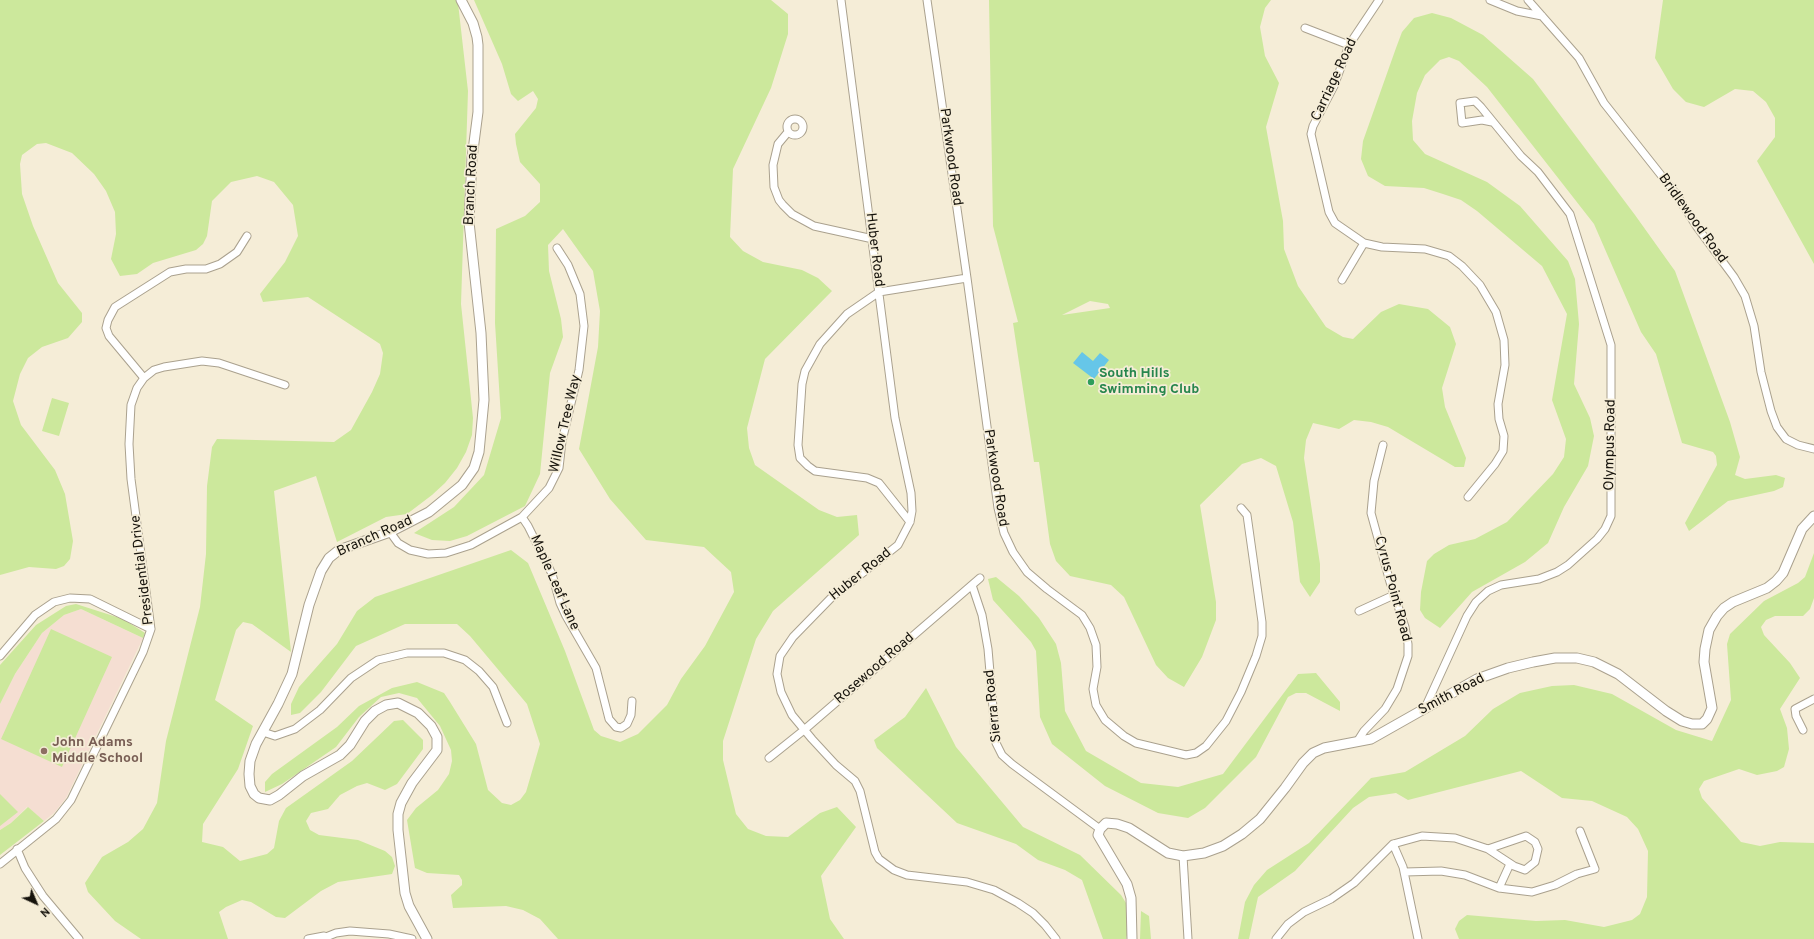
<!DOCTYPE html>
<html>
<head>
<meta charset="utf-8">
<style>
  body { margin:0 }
  #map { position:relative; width:1814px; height:939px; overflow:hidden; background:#f5edd7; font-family:Overpass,sans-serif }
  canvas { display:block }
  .north { position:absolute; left:16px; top:883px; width:40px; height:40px; -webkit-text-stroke:3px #f5edd7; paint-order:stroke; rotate:136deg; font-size:11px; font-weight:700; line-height:16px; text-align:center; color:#16130c }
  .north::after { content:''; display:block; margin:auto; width:14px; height:18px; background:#16130c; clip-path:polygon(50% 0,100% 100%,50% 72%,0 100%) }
</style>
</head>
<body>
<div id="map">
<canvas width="1814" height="939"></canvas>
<div class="north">N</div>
</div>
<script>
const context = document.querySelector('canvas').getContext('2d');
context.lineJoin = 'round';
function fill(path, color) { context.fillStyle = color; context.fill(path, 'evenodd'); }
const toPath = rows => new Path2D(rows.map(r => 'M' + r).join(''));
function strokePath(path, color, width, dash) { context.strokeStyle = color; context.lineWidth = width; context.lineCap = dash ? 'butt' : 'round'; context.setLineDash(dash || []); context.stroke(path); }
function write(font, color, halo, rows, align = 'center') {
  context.font = font + ' Overpass,sans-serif'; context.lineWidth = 3.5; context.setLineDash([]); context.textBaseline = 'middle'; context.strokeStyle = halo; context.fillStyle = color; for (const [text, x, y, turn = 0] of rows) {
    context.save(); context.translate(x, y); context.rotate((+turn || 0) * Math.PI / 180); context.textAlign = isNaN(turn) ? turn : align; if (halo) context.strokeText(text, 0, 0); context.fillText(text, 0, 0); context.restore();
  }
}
fill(toPath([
  [81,609,143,638,66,798,54,813,44,821,27,807,11,823,0,830,0,704,15,674,42,633,64,615]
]), '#f5ded2');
fill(toPath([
  [0,0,456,0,458,3,468,91,461,304,473,418,472,435,466,452,457,468,445,483,432,495,407,514,386,517,337,542,316,476,274,491,291,652,252,624,243,622,236,630,215,700,253,726,238,769,203,824,202,842,223,847,240,861,267,854,274,848,279,821,286,808,352,761,394,721,403,720,423,740,423,749,397,784,385,790,367,783,357,786,340,795,328,809,311,813,306,821,310,830,319,835,358,840,385,851,392,857,395,866,392,874,338,882,321,891,285,918,276,917,251,902,242,900,226,907,219,912,228,939,141,939,115,921,88,892,85,883,102,857,128,842,143,829,157,803,166,741,200,607,206,554,207,486,212,447,217,439,334,442,351,430,372,392,380,374,383,353,380,344,308,297,263,302,260,294,285,262,298,236,293,205,274,182,257,176,231,182,212,201,207,236,203,244,196,250,153,263,137,274,120,276,111,259,116,234,115,212,106,191,94,174,72,153,46,143,37,144,22,155,20,164,22,194,33,226,58,283,82,313,82,322,68,338,42,347,28,358,20,374,13,401,21,425,55,470,65,494,73,541,70,559,64,566,56,569,29,567,0,575],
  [474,0,771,0,788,14,788,34,771,88,733,169,730,237,743,251,763,262,802,270,818,278,832,291,765,359,747,428,749,448,755,465,819,510,837,517,857,515,859,535,773,611,756,639,723,741,723,760,736,814,748,829,766,836,788,837,820,813,837,807,856,827,821,876,830,919,844,939,558,939,540,919,523,910,506,906,453,908,451,895,462,885,462,880,459,875,427,873,415,868,407,820,416,808,438,790,449,774,452,761,451,750,440,726,417,698,399,693,381,697,359,717,336,747,282,784,265,792,265,782,272,774,337,727,359,706,392,688,417,682,444,693,450,702,476,744,488,790,502,803,511,805,520,800,526,792,540,744,527,704,470,636,457,624,405,624,356,646,321,692,300,713,291,715,291,704,299,687,337,644,357,611,375,597,511,550,528,563,565,651,594,730,601,736,620,742,638,734,667,705,681,679,705,646,734,592,731,572,704,547,646,540,610,499,579,449,598,347,600,311,593,271,563,229,548,245,549,271,561,319,563,337,550,373,540,474,525,506,467,536,450,541,432,540,414,533,454,507,484,475,501,418,495,323,496,229,525,216,540,202,540,184,520,162,516,144,515,134,536,108,538,99,533,91,518,101,511,94,502,64],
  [989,0,1271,0,1265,8,1260,27,1265,56,1279,83,1266,127,1283,221,1284,249,1298,286,1326,327,1343,337,1353,339,1381,312,1399,304,1428,309,1450,327,1456,344,1442,388,1445,407,1466,458,1464,467,1455,467,1388,427,1371,422,1354,420,1339,429,1313,423,1306,440,1304,458,1320,564,1320,582,1310,597,1300,582,1293,522,1276,466,1261,458,1242,464,1200,505,1216,602,1216,620,1202,657,1184,687,1168,678,1156,665,1124,597,1111,585,1070,576,1056,561,1050,544,1039,462,1034,462,1013,323,1018,322,993,226],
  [1090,301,1108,304,1110,308,1062,315],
  [1663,0,1814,0,1814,264,1757,161,1775,137,1775,118,1766,102,1753,91,1735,89,1704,107,1686,102,1673,89,1655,58],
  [1432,13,1451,18,1483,35,1533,79,1635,215,1675,271,1730,422,1740,457,1735,475,1745,479,1776,475,1785,478,1783,487,1774,491,1728,501,1689,531,1685,523,1717,465,1716,456,1713,452,1682,443,1656,354,1641,332,1594,224,1487,87,1459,61,1449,57,1440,60,1425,75,1417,93,1412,121,1413,140,1425,154,1487,182,1520,206,1568,261,1575,279,1579,324,1574,384,1590,418,1594,436,1588,466,1564,507,1548,543,1525,562,1472,592,1440,628,1425,618,1420,610,1421,592,1427,561,1434,554,1449,545,1475,539,1507,522,1553,474,1564,457,1566,439,1552,400,1567,314,1542,266,1477,211,1461,200,1443,194,1424,188,1385,186,1368,176,1361,159,1363,141,1396,48,1402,32,1414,18],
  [52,398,69,403,59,436,42,431],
  [1814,553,1814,598,1810,609,1803,616,1775,616,1766,620,1761,627,1764,635,1790,663,1800,678,1780,709,1787,728,1789,749,1784,767,1777,771,1757,775,1739,769,1704,781,1699,789,1702,798,1741,842,1760,846,1780,842,1814,843,1814,939,1459,939,1455,929,1459,921,1467,915,1536,921,1565,920,1604,927,1632,920,1640,914,1647,897,1648,851,1638,829,1627,817,1592,801,1562,798,1521,771,1408,800,1396,793,1369,797,1353,808,1295,871,1258,897,1249,939,1238,939,1245,902,1254,885,1267,870,1309,843,1371,778,1405,772,1465,736,1493,709,1520,693,1552,686,1574,685,1612,694,1676,730,1712,741,1731,700,1727,644,1730,634,1764,601,1798,583,1805,577],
  [996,577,1019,596,1039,618,1056,644,1061,663,1065,711,1086,751,1141,783,1178,787,1223,774,1298,674,1316,673,1340,702,1340,711,1306,693,1296,693,1288,697,1256,757,1205,808,1188,818,1158,813,1105,786,1052,744,1040,717,1036,651,1031,642,993,600,988,579],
  [76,604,123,619,145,633,143,638,81,609,64,615,42,633,15,674,0,704,0,665,36,625,66,606],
  [51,629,112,657,62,767,1,739],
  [926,688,956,747,1023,827,1080,855,1121,895,1126,903,1130,923,1126,939,1103,939,1082,880,1065,870,1038,860,1016,844,957,823,877,748,874,740,905,717],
  [0,794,18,812,0,826],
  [28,807,44,821,0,855,0,830,11,823],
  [1141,911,1149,916,1151,939,1140,939]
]), '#cce89c');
fill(toPath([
  [1082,352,1093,361,1100,353,1109,360,1094,379,1073,363]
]), '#66c6e8');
const street = toPath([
  [841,0,895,418,911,493,912,511,910,522,898,545,831,598,793,637,780,656,777,674,781,692,792,715,812,739,836,765,855,781,860,791,875,852,879,859,894,870,907,875,967,882,994,890,1018,903,1033,913,1045,925,1056,939],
  [927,0,967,278,998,508,1004,533,1013,552,1027,572,1047,589,1082,615,1090,628,1096,645,1097,667,1093,689,1096,705,1105,720,1124,736,1136,743,1186,755,1196,753,1206,746,1226,721,1241,692,1256,656,1262,636,1262,622,1247,515,1241,508],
  [1379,0,1349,45,1334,86,1313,126,1311,134,1329,212,1335,223,1364,243,1382,247,1425,249,1449,256,1462,266,1480,285,1496,312,1504,340,1505,365,1498,404,1499,419,1504,436,1503,451,1495,464,1468,497],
  [1490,0,1517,11,1542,16],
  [1528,0,1579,58,1604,103,1676,194,1697,227,1734,277,1745,296,1754,326,1761,372,1771,411,1777,427,1786,439,1798,445,1814,449],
  [1305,28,1349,45],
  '787 127a8 8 0 1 1 16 0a8 8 0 1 1-16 0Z',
  [788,132,778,144,773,165,774,187,779,200,783,205,792,214,814,226,873,239],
  [1342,280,1364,243],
  [144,378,109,336,106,328,108,320,115,307,170,272,186,269,206,269,220,264,237,252,247,236],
  [522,517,528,526,552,574,560,603,566,616,596,668,609,719,616,727,621,728,627,724,631,715,632,701],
  [910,522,879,483,867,478,815,471,808,466,800,458,798,445,802,384,805,371,820,344,847,314,879,292,967,278],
  [390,532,398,543,410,550,428,554,446,553,471,545,522,517,549,488,559,468,562,441,579,370,584,326,580,294,568,265,557,248],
  [972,585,982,615,988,649,996,743,1002,755,1012,764,1100,829],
  [1359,611,1394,595],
  [0,656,35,615,54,602,70,598,90,599,151,629],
  [1424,710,1467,616,1476,602,1488,591,1501,585,1539,579,1557,572,1568,565,1597,539,1605,529,1611,516,1611,345,1570,214,1538,172,1521,156,1481,107,1475,101,1460,103,1462,123,1482,120,1492,122],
  [1803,730,1796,716,1795,709,1814,699],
  [263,732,275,736,295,729,320,710,351,678,378,660,407,653,444,653,465,660,479,671,493,687,507,723],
  [1357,742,1364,731,1385,709,1397,689,1408,656,1408,644,1405,627,1390,582,1371,513,1374,481,1383,445],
  [769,758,804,730,980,578],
  [1393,844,1403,867,1418,939],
  [17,849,25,868,43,896,79,939],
  [1183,856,1188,939],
  [0,864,56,819,71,800,143,652,151,629,131,479,129,444,131,405,137,388,144,378,154,370,164,367,202,361,219,363,285,385],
  [1405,872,1441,871,1465,875,1499,888,1532,892,1555,885,1577,874,1595,869,1580,831],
  [1499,888,1510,864],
  [308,939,324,936],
  [321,939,336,933,350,931,389,934,412,939],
  [1276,939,1288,924,1304,912,1331,899,1354,883,1393,844,1422,836,1455,838,1488,849,1526,836,1535,842,1538,849,1535,862,1525,870,1514,866,1488,849]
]);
const secondary = toPath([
  [427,939,409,906,405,893,398,830,398,814,401,803,412,783,437,750,437,737,431,726,418,713,398,703,386,705,375,711,365,721,350,745,340,755,303,776,279,795,270,800,259,798,254,794,250,786,249,774,250,761,256,744,278,704,292,674,309,605,321,571,329,558,339,550,390,532,429,512,462,485,474,468,479,452,484,400,481,333,469,222,472,158,478,112,478,45,477,37,473,23,461,0],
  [1132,939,1131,898,1127,884,1098,835,1100,829,1106,823,1117,824,1129,828,1168,853,1183,856,1204,853,1223,846,1242,834,1260,819,1285,788,1303,763,1313,753,1324,748,1371,739,1477,679,1508,668,1533,662,1555,658,1577,658,1594,662,1618,674,1666,711,1682,721,1692,724,1702,724,1707,719,1712,708,1704,662,1705,649,1709,630,1717,616,1724,608,1733,602,1767,588,1776,581,1783,573,1802,529,1814,516]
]);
strokePath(street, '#aaa18e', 9);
strokePath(secondary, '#aaa18e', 11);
strokePath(street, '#fff', 7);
strokePath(secondary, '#fff', 9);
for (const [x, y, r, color] of [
  [1091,382,4,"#2e9e5b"],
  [44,751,4,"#8d6e63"]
]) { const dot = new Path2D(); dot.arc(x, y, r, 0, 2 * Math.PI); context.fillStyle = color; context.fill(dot); strokePath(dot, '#f5edd7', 1.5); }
write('14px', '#16130c', '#f5edd7', [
  ["Carriage Road",1335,80,-65],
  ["Parkwood Road",950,157,82],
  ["Branch Road",472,185,-87],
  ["Bridlewood Road",1692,219,54],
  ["Huber Road",874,250,83],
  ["Willow Tree Way",566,424,-77],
  ["Olympus Road",1611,445,-89],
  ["Parkwood Road",995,478,81],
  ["Branch Road",375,537,-24],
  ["Presidential Drive",143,570,-97],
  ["Huber Road",861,575,-39],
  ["Maple Leaf Lane",554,583,66],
  ["Cyrus Point Road",1392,589,75],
  ["Rosewood Road",875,669,-41],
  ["Smith Road",1452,695,-28],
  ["Sierra Road",994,706,-96]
]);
write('bold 14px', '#27864d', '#f5edd7', [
  ["South Hills",1099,374],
  ["Swimming Club",1099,390]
], 'left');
write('bold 14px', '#785e54', '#f5edd7', [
  ["John Adams",52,743],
  ["Middle School",52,759]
], 'left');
</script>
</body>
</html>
